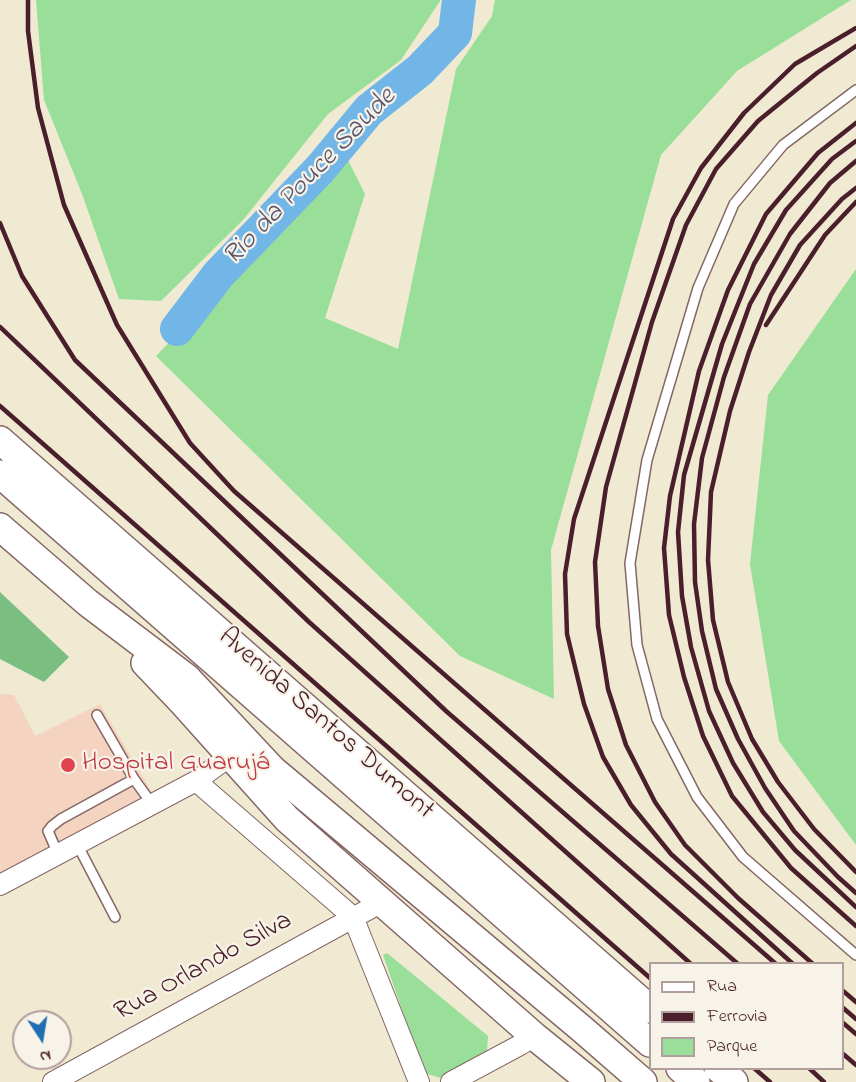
<!DOCTYPE html>
<html>
<head>
<meta charset="utf-8">
<style>
  body { margin:0 }
  #map { position:relative; width:856px; height:1082px; overflow:hidden; background:#f0ead2; font-family:"Indie Flower",sans-serif }
  canvas { display:block }
  .legend { position:absolute; left:649px; top:962px; width:195px; height:108px; box-sizing:border-box; background:#f7f3e8; border:2px solid #b29e9c; margin:0; padding:8px 10px; list-style:none; font-size:18px; color:#4a1f2b }
  .legend li { display:flex; align-items:center; gap:12px; height:30px }
  .legend b { width:30px; border:2px solid #b29e9c }
  .north { position:absolute; left:12px; top:1010px; width:60px; height:60px; box-sizing:border-box; background:#f7f3e8; border:2px solid #b29e9c; border-radius:50%; rotate:168deg; font-size:16px; font-weight:700; line-height:24px; text-align:center; color:#4a1f2b }
  .north::after { content:''; display:block; margin:auto; width:21px; height:27px; background:#1f6fb2; clip-path:polygon(50% 0,100% 100%,50% 72%,0 100%) }
</style>
</head>
<body>
<div id="map">
<canvas width="856" height="1082"></canvas>
<ul class="legend">
<li><b style="height:8px;background:#fff"></b>Rua</li>
<li><b style="height:8px;background:#4a1f2b"></b>Ferrovia</li>
<li><b style="height:16px;background:#99df99"></b>Parque</li>
</ul>
<div class="north">N</div>
</div>
<script>
const context = document.querySelector('canvas').getContext('2d');
context.lineJoin = 'round';
function fill(path, color) { context.fillStyle = color; context.fill(path, 'evenodd'); }
const toPath = rows => new Path2D(rows.map(r => 'M' + r).join(''));
function strokePath(path, color, width, dash) { context.strokeStyle = color; context.lineWidth = width; context.lineCap = dash ? 'butt' : 'round'; context.setLineDash(dash || []); context.stroke(path); }
function write(font, color, halo, rows, align = 'center') {
  context.font = font + ' "Indie Flower",sans-serif'; context.lineWidth = 4.5; context.setLineDash([]); context.textBaseline = 'middle'; context.strokeStyle = halo; context.fillStyle = color; for (const [text, x, y, turn = 0] of rows) {
    context.save(); context.translate(x, y); context.rotate((+turn || 0) * Math.PI / 180); context.textAlign = isNaN(turn) ? turn : align; if (halo) context.strokeText(text, 0, 0); context.fillText(text, 0, 0); context.restore();
  }
}
fill(toPath([
  [0,694,14,695,35,736,100,704,153,794,0,877]
]), '#f5d3c1');
fill(toPath([
  [36,0,440,0,440,1,401,60,328,114,243,220,161,301,119,299,82,194,44,100],
  [495,0,851,0,737,71,661,155,551,550,554,699,460,656,156,356,203,308,346,156,365,194,325,318,398,349,456,69,492,16],
  [856,269,856,845,779,741,750,564,768,395],
  [387,953,488,1036,487,1052,441,1078,424,1073,383,955]
]), '#99df99');
fill(toPath([
  [0,592,69,657,44,682,0,659]
]), '#7abe81');
strokePath(toPath([
  [177,329,218,275,320,169,369,110,420,70,455,33,459,0]
]), '#72b6e8', 34);
const service = toPath([
  [856,90,783,145,734,204,698,288,647,460,630,563,637,645,657,719,697,797,743,857,856,955],
  [97,715,134,779],
  [77,844,115,917],
  [58,854,48,831,52,826,61,819,134,779,152,804]
]);
const minor = toPath([
  [196,781,353,917,419,1082],
  [0,885,196,781,241,748],
  [53,1082,382,902],
  [451,1082,520,1045,534,1036]
]);
const secondary = toPath([
  [0,440,650,1009],
  [0,474,650,1043],
  [0,527,88,603,187,678,272,769,582,1029,643,1082],
  [145,663,184,704,287,819,534,1036,591,1082],
  [680,1068,696,1082],
  [718,1068,734,1082]
]);
strokePath(service, '#846665', 12);
strokePath(minor, '#846665', 22);
strokePath(secondary, '#846665', 30);
strokePath(service, '#fff', 9);
strokePath(minor, '#fff', 20);
strokePath(secondary, '#fff', 27);
strokePath(toPath([
  [28,0,28,31,38,108,64,205,117,325,190,443,234,491,776,964],
  [856,123,818,153,766,214,728,290,699,371,670,496,664,548,669,615,684,677,703,736,732,796,791,868,856,926],
  [856,141,832,159,786,210,754,264,722,344,684,475,678,532,682,596,691,647,709,711,733,763,763,812,795,850,856,907],
  [856,161,830,183,790,234,750,304,724,377,702,458,694,524,695,582,702,631,716,689,738,739,765,788,794,831,838,877,856,893],
  [856,188,842,199,800,245,771,295,749,352,730,411,711,492,708,560,713,620,728,682,752,739,778,782,814,829,856,872],
  [0,223,22,276,75,360,446,711,738,964],
  [766,325,825,235,856,202],
  [0,327,309,622,691,964],
  [0,406,650,978],
  [793,964,671,854,631,805,603,757,584,704,567,634,565,574,574,519,673,219,701,168,744,113,795,64,856,28],
  [813,964,738,898,685,845,655,802,626,745,608,689,598,626,595,562,606,487,652,322,686,225,716,169,758,121,817,73,856,46],
  [842,990,856,1002],
  [842,1007,856,1019],
  [842,1022,856,1034],
  [842,1053,856,1065],
  [754,1068,770,1082],
  [809,1068,824,1082]
]), '#4a1f2b', 4.5);
for (const [x, y, r, color] of [
  [68,765,8,"#e0444e"]
]) { const dot = new Path2D(); dot.arc(x, y, r, 0, 2 * Math.PI); context.fillStyle = color; context.fill(dot); strokePath(dot, '#f7f3e8', 2); }
write('27px', '#4a1f2b', '#f7f3e8', [
  ["Avenida Santos Dumont",325,725,41],
  ["Rua Orlando Silva",204,968,-29]
]);
write('27px', '#be3a42', '#f7f3e8', [
  ["Hospital Guarujá",82,765]
], 'left');
write('italic 28px', '#58546d', '#f7f3e8', [
  ["Rio da Pouce Saude",311,178,-46]
]);
</script>
</body>
</html>
